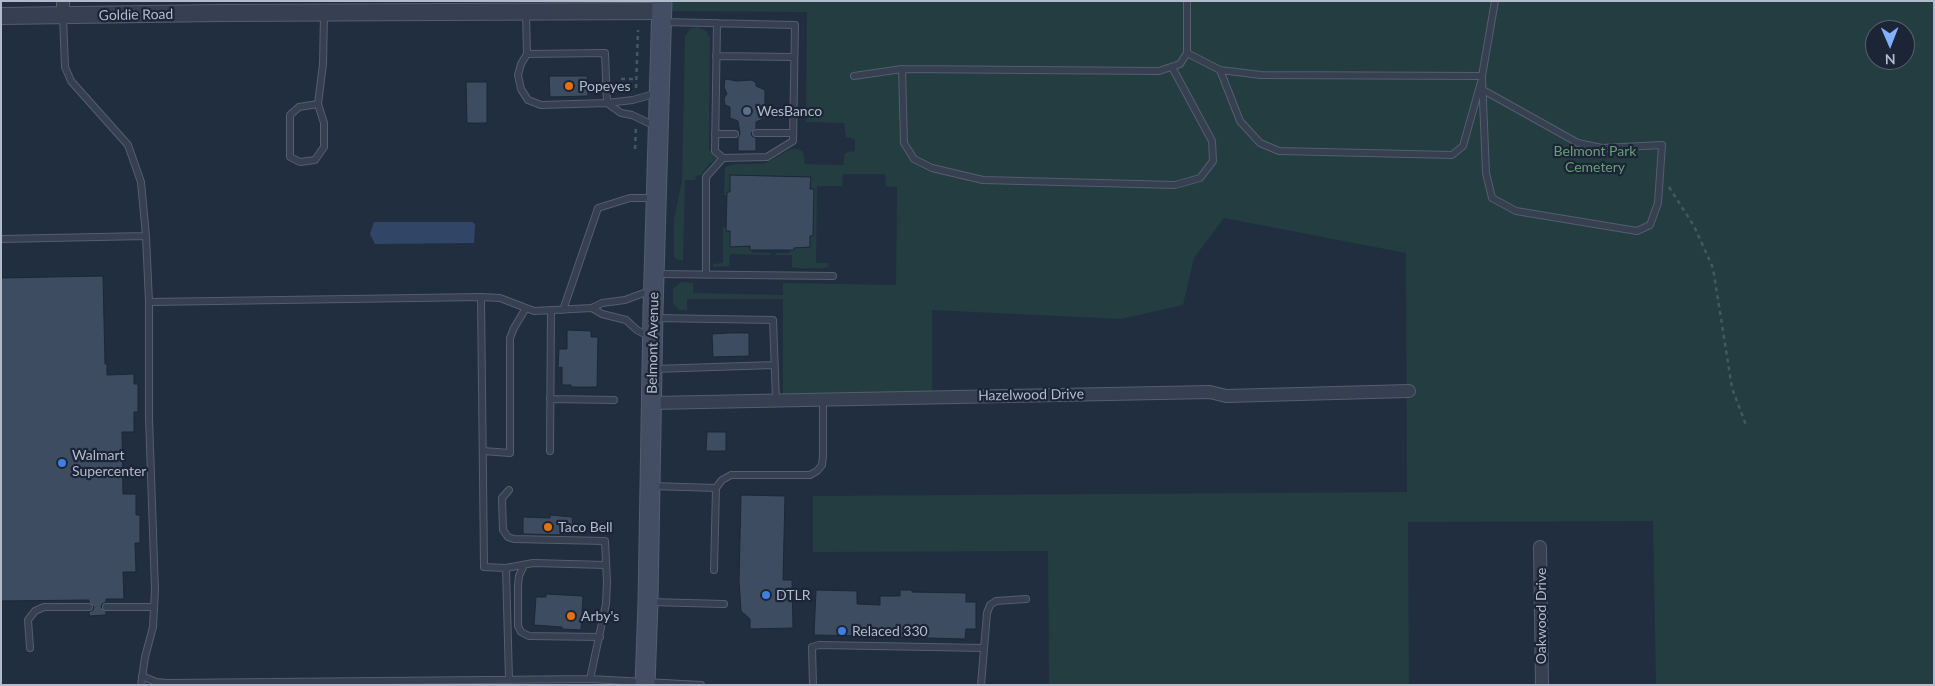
<!DOCTYPE html>
<html>
<head>
<meta charset="utf-8">
<style>
  body { margin:0 }
  #map { position:relative; width:1935px; height:686px; overflow:hidden; background:#212e40; font-family:Lato,sans-serif }
  canvas { display:block }
  .frame { position:absolute; inset:0; border:2px solid #b2bbcb; pointer-events:none }
  .north { position:absolute; left:1865px; top:20px; width:50px; height:50px; box-sizing:border-box; background:#1b2535; border:1px solid #576171; border-radius:50%; rotate:179deg; font-size:14px; font-weight:700; line-height:20px; text-align:center; color:#b2bbcb }
  .north::after { content:''; display:block; margin:auto; width:18px; height:22px; background:#83afff; clip-path:polygon(50% 0,100% 100%,50% 72%,0 100%) }
</style>
</head>
<body>
<div id="map">
<canvas width="1935" height="686"></canvas>
<div class="frame"></div>
<div class="north">N</div>
</div>
<script>
const context = document.querySelector('canvas').getContext('2d');
context.lineJoin = 'round';
function fill(path, color) { context.fillStyle = color; context.fill(path, 'evenodd'); }
const toPath = rows => new Path2D(rows.map(r => 'M' + r).join(''));
function strokePath(path, color, width, dash) { context.strokeStyle = color; context.lineWidth = width; context.lineCap = dash ? 'butt' : 'round'; context.setLineDash(dash || []); context.stroke(path); }
function write(font, color, halo, rows, align = 'center') {
  context.font = font + ' Lato,sans-serif'; context.lineWidth = 4.5; context.setLineDash([]); context.textBaseline = 'middle'; context.strokeStyle = halo; context.fillStyle = color; for (const [text, x, y, turn = 0] of rows) {
    context.save(); context.translate(x, y); context.rotate((+turn || 0) * Math.PI / 180); context.textAlign = isNaN(turn) ? turn : align; if (halo) context.strokeText(text, 0, 0); context.fillText(text, 0, 0); context.restore();
  }
}
fill(toPath([
  [662,1,1934,1,1934,685,1656,685,1653,521,1408,522,1409,685,1049,685,1048,551,813,552,813,496,1407,492,1406,253,1224,218,1194,258,1183,305,1121,319,932,310,932,397,783,395,783,299,687,299,687,310,679,310,673,303,673,289,681,282,693,283,693,293,783,295,783,283,896,285,897,187,886,186,885,174,843,174,842,186,817,186,816,263,827,263,829,266,824,268,794,268,792,267,792,255,776,255,776,253,790,253,790,250,794,250,794,248,810,247,810,236,813,235,814,190,810,189,811,177,730,175,730,192,727,192,727,195,724,195,725,167,735,164,764,164,791,149,798,149,803,152,805,164,843,165,845,153,855,151,855,139,846,137,844,123,806,122,807,12,662,11],
  [1875,30,1905,30,1905,60,1875,60],
  [698,27,706,31,710,38,709,149,717,159,709,164,701,175,696,176,695,180,685,180,683,261,676,259,674,256,674,219,682,181,685,36,690,29],
  [723,227,727,227,730,231,730,247,750,246,753,253,770,253,770,255,730,254,729,266,713,267,713,264,723,263]
]), '#233d41');
fill(toPath([
  [374,222,472,222,475,224,474,243,375,244,370,234]
]), '#314667');
const building = toPath([
  [549,76,587,76,588,96,550,97,549,76],
  [725,79,737,81,752,80,756,83,756,86,765,90,765,118,756,122,756,128,751,133,752,136,756,138,756,151,738,151,738,138,740,134,738,121,730,118,730,107,725,105,724,98,727,94,724,87,725,79],
  [466,82,487,82,487,123,467,123,466,82],
  [730,175,811,177,810,189,814,189,813,236,810,236,810,247,794,248,794,250,750,250,750,246,730,247,730,231,726,231,727,192,730,192,730,175],
  [103,276,105,364,107,364,107,375,134,374,134,384,138,384,138,412,134,412,134,432,122,432,123,494,136,494,136,515,140,515,140,543,135,543,136,572,123,572,124,599,106,599,106,602,102,604,101,607,106,612,106,615,89,616,89,612,93,610,94,607,89,602,89,600,1,601,1,278,103,276],
  [567,330,591,331,591,337,598,337,597,387,571,387,571,385,562,385,562,367,558,368,559,349,567,349,567,330],
  [728,333,749,333,749,356,713,357,712,334,728,333],
  [707,432,726,432,726,451,706,451,707,432],
  [741,495,785,496,783,580,792,580,793,628,750,629,750,619,741,611,739,580,741,495],
  [550,515,572,517,574,532,571,532,571,535,523,534,523,517,550,518,550,515],
  [816,590,857,591,857,604,880,605,880,596,900,596,900,590,912,590,912,592,966,593,966,602,976,602,976,629,966,629,965,639,892,637,892,633,866,633,866,636,814,635,816,590],
  [546,594,583,596,581,630,562,629,562,627,534,625,536,597,546,597,546,594]
]);
fill(building, '#3d4c60');
strokePath(building, '#1d2737', 1);
const service = toPath([
  [526,13,527,54,521,64,518,75,521,89,528,100,541,105,607,103,633,100,657,93],
  [63,16,65,67,71,81,128,145,141,182,146,236,149,302,149,418,155,590,153,627,145,657,141,685],
  [663,22,795,25,793,141,767,157,723,158,706,177,706,275],
  [717,23,715,151,723,158],
  [1187,53,1220,70,1261,75,1482,76,1495,1],
  [527,54,605,53,607,103],
  [716,56,794,57],
  [902,69,904,143,914,159,932,168,983,180,1175,185,1200,178,1213,161,1212,141,1172,67],
  [1220,70,1240,121,1260,143,1279,151,1452,155,1463,146,1481,82],
  [854,76,902,69,1159,71,1180,64,1187,53,1187,1],
  [1482,76,1486,173,1492,198,1516,211,1637,231,1650,225,1658,203,1662,145,1602,148,1578,143,1483,90],
  [607,103,621,113,632,115,655,126],
  [318,104,299,107,290,115,290,157,300,162,315,160,324,147,324,123,318,104,323,64,324,14],
  [756,133,793,133],
  [715,134,735,134],
  [1,239,146,236],
  [656,274,833,276],
  [481,297,484,567,506,568,533,563,606,565],
  [149,302,481,297,500,298,534,311,592,308,602,303,625,300,652,290],
  [592,308,602,314,626,320,637,330,650,337],
  [563,310,598,208,630,198,653,198],
  [655,318,773,320,776,400],
  [654,369,774,365],
  [550,399,614,400],
  [483,451,510,453,510,338,514,328,526,308],
  [550,451,551,310],
  [651,486,716,488,722,480,731,475,810,475,817,471,822,465,823,456,823,399],
  [509,490,502,498,503,530,508,537,514,539,605,541,607,582,606,604,590,679],
  [524,565,519,576,518,586,518,626,521,632,529,636,600,637],
  [506,568,509,679],
  [714,570,716,488],
  [650,602,724,604],
  [106,607,154,607],
  [30,648,28,620,35,611,44,607,89,607],
  [142,676,156,682,168,683,590,679,701,685],
  [813,685,812,647,819,645,984,648],
  [981,685,987,613,990,605,996,601,1026,599]
]);
const minor = toPath([
  [63,1,63,16],
  [652,403,1210,392,1226,396,1409,391],
  [1540,547,1542,685]
]);
const tertiary = toPath([
  [1,16,221,13,662,11]
]);
const secondary = toPath([
  [645,685,648,602,653,311,662,1]
]);
strokePath(service, '#545e6e', 8);
strokePath(minor, '#545e6e', 14);
strokePath(tertiary, '#545e6e', 18);
strokePath(secondary, '#545e6e', 21);
strokePath(toPath([
  [621,79,637,79],
  [636,88,638,30],
  [635,149,636,126],
  [1669,187,1694,226,1713,268,1732,388,1746,425]
]), '#425a5e', 2.5, [4, 4]);
strokePath(service, '#364050', 6);
strokePath(minor, '#364050', 12);
strokePath(tertiary, '#364050', 16);
strokePath(secondary, '#434e64', 19);
for (const [x, y, r, color] of [
  [569,86,5,"#e8710a"],
  [747,111,5,"#5c6f8a"],
  [62,463,5,"#3f7fe0"],
  [548,527,5,"#e8710a"],
  [766,595,5,"#3f7fe0"],
  [571,616,5,"#e8710a"],
  [842,631,5,"#3f7fe0"]
]) { const dot = new Path2D(); dot.arc(x, y, r, 0, 2 * Math.PI); context.fillStyle = color; context.fill(dot); strokePath(dot, '#1b2535', 2); }
write('14px', '#b2bbcb', '#1b2535', [
  ["Goldie Road",136,15,-1],
  ["Belmont Avenue",653,343,-89],
  ["Hazelwood Drive",1031,395,-1],
  ["Oakwood Drive",1541,616,-90]
]);
write('14px', '#b2bbcb', '#1b2535', [
  ["Popeyes",579,86],
  ["WesBanco",757,111],
  ["Walmart",72,455],
  ["Supercenter",72,471],
  ["Taco Bell",558,527],
  ["DTLR",776,595],
  ["Arby's",581,616],
  ["Relaced 330",852,631]
], 'left');
write('14px', '#669f75', '#1b2535', [
  ["Belmont Park",1595,151],
  ["Cemetery",1595,167]
]);
</script>
</body>
</html>
